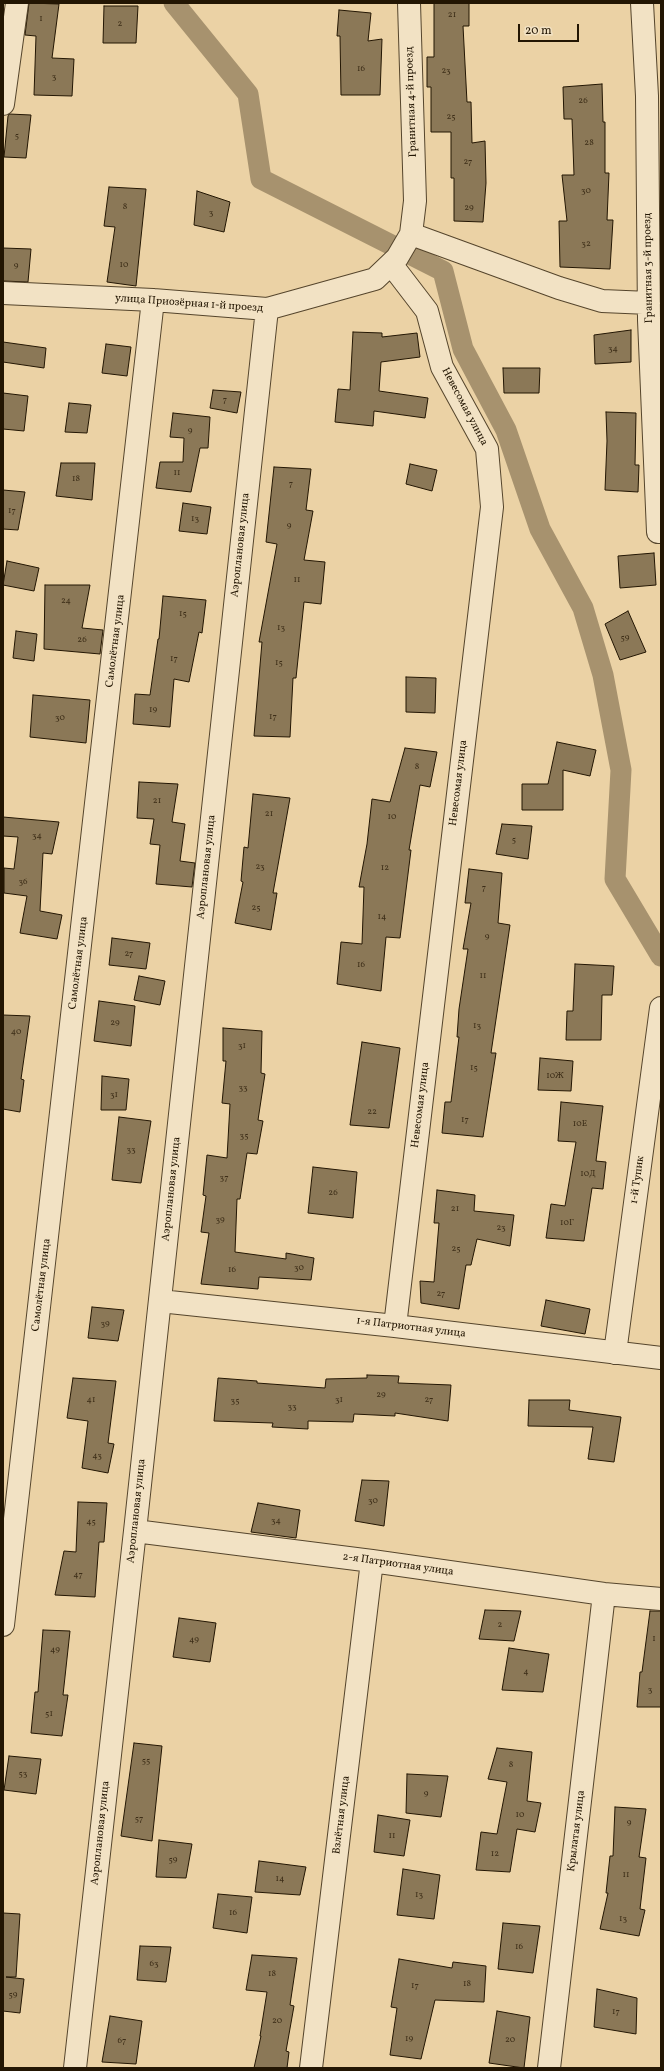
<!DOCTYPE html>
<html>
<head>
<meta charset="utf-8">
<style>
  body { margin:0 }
  #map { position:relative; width:664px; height:2071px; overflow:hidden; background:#ebd2a5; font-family:Vollkorn,serif }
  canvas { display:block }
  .frame { position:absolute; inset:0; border:4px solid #231603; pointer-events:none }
  .scale { position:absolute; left:518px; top:24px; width:61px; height:18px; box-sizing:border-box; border:2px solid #231603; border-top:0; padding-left:5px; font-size:12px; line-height:14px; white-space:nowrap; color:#231603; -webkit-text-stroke:3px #f2e2c4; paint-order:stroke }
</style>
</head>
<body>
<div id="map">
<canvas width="664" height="2071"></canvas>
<div class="frame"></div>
<div class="scale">20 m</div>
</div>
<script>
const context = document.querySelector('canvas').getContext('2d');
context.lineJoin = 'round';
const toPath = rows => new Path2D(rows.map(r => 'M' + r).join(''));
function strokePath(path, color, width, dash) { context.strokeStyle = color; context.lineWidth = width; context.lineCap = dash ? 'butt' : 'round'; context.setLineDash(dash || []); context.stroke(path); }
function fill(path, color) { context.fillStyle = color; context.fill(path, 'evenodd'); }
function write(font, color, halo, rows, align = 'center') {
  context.font = font + ' Vollkorn,serif'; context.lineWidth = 3; context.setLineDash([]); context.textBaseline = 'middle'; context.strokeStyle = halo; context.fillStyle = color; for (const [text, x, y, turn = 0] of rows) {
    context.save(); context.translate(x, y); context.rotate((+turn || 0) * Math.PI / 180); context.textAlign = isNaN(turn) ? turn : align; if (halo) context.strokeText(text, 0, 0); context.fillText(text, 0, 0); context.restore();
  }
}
strokePath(toPath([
  [174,3,248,94,261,179,443,271,463,349,506,430,540,529,583,608,603,675,621,770,615,879,661,956]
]), '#a7926e', 21);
const building = toPath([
  [29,3,59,4,52,58,74,59,72,96,34,95,36,36,25,35,29,3],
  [434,3,469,3,469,26,463,26,467,102,471,102,472,143,485,141,486,183,483,222,454,221,454,178,451,178,451,132,431,132,431,87,427,87,427,57,434,57,434,3],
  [104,6,138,6,136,43,103,43,104,6],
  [339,10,371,13,368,41,382,39,380,95,341,95,340,36,337,36,339,10],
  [602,84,603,122,605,122,605,173,609,173,607,220,613,220,610,269,560,267,559,221,567,221,562,175,574,175,572,119,564,119,563,87,602,84],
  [9,114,31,115,26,158,4,157,8,116,9,114],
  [109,187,146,189,136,286,107,282,115,227,104,226,109,187],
  [197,191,230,202,224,232,194,225,197,191],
  [3,248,31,249,28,282,3,281,3,248],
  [631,330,631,362,595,364,594,335,631,330],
  [353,332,382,333,382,337,417,333,420,357,381,362,379,391,428,398,425,418,374,411,373,426,335,422,338,389,350,390,353,332],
  [3,342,46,348,44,368,3,362,3,342],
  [106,344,131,347,127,376,102,373,106,344],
  [503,368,540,368,539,393,504,393,503,368],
  [213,390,241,392,237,413,210,408,213,390],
  [3,393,28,396,24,431,3,429,3,393],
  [69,403,91,405,87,433,65,432,69,403],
  [606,412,636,413,635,465,639,465,638,492,605,490,607,441,606,412],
  [173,413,210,417,208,448,200,448,191,492,156,488,160,462,183,462,184,438,170,437,173,413],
  [61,463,95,463,92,500,56,496,61,463],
  [410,464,437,470,432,491,406,484,410,464],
  [274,467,311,469,306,510,313,511,304,560,325,562,321,604,304,602,296,678,293,678,290,737,254,736,262,642,259,642,277,544,266,542,274,467],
  [3,490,25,492,18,530,3,529,3,490],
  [183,503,211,507,207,534,179,531,183,503],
  [654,553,656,585,620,588,618,556,654,553],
  [7,561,39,568,34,591,3,585,7,561],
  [45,585,90,585,82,628,103,630,100,654,44,649,45,585],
  [163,596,206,600,202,633,199,632,189,682,174,679,170,727,133,724,135,694,150,695,158,639,159,639,163,596],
  [628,611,646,652,620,660,605,624,628,611],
  [16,631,37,634,34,661,13,658,16,631],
  [406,677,436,678,435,713,406,712,406,677],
  [33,695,90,700,86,743,30,737,33,695],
  [557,742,596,750,590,776,563,770,563,810,522,810,522,784,548,784,557,742],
  [405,748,437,752,430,787,420,785,409,850,411,850,400,938,386,937,381,991,337,984,341,942,362,944,364,887,359,887,367,844,372,799,390,802,405,748],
  [139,782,178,784,172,822,185,824,180,861,195,863,192,887,156,884,160,845,150,844,154,819,137,818,139,782],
  [253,794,290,798,273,893,277,893,271,930,235,923,243,882,241,881,244,847,248,848,253,794],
  [3,817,59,822,52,854,43,853,40,911,62,915,57,939,20,933,27,896,4,893,4,868,14,869,18,837,3,836,3,817],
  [502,824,532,826,528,859,496,854,502,824],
  [469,869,502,873,498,923,510,925,491,1053,496,1053,483,1137,442,1133,445,1102,451,1102,459,1037,457,1037,459,1009,468,949,463,949,471,903,465,903,469,869],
  [112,938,150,943,146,969,109,965,112,938],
  [575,964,614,966,612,995,602,995,601,1040,566,1040,567,1011,573,1011,575,964],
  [139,976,165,981,160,1005,134,1000,139,976],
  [99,1001,135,1006,131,1046,94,1041,99,1001],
  [3,1015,30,1016,21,1079,24,1080,20,1112,3,1109,3,1015],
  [223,1028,262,1031,261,1073,265,1074,258,1120,263,1121,257,1154,247,1153,240,1199,237,1199,235,1252,286,1259,286,1253,314,1258,311,1280,259,1277,258,1289,201,1284,209,1233,201,1232,206,1196,203,1195,207,1155,227,1158,230,1104,222,1103,226,1061,223,1061,223,1028],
  [362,1042,400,1048,389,1128,350,1125,362,1042],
  [540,1058,573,1061,571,1091,538,1090,540,1058],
  [102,1076,129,1079,126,1110,101,1110,102,1076],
  [561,1102,603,1106,596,1161,606,1162,603,1189,592,1188,584,1241,546,1238,551,1204,565,1206,576,1142,558,1141,561,1102],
  [119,1117,151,1121,141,1183,112,1180,119,1117],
  [313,1167,357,1172,353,1218,308,1213,313,1167],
  [437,1190,475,1195,474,1211,514,1215,510,1246,477,1239,471,1265,466,1265,459,1309,421,1303,420,1281,434,1282,439,1223,434,1223,437,1190],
  [546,1300,590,1309,585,1334,541,1326,546,1300],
  [92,1307,124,1310,118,1341,88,1338,92,1307],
  [367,1375,399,1376,398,1383,451,1385,448,1421,395,1413,395,1416,354,1414,353,1422,308,1421,308,1429,272,1427,273,1423,214,1421,218,1378,257,1381,257,1383,325,1388,326,1379,367,1378,367,1375],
  [73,1378,116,1381,108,1443,114,1444,108,1473,82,1468,88,1421,67,1418,73,1378],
  [529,1400,570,1400,569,1410,621,1417,614,1462,588,1459,593,1427,528,1426,529,1400],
  [362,1480,389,1481,384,1526,355,1521,362,1480],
  [78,1502,107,1503,104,1542,99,1542,95,1597,55,1595,64,1551,76,1552,78,1502],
  [258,1503,300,1510,296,1538,251,1532,258,1503],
  [485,1610,521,1611,514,1641,479,1639,485,1610],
  [650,1611,661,1611,661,1707,637,1707,640,1672,642,1672,650,1611],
  [179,1618,216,1623,210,1662,173,1657,179,1618],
  [43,1630,70,1631,63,1695,68,1695,62,1736,31,1733,35,1692,38,1692,43,1630],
  [509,1648,549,1654,543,1692,502,1690,509,1648],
  [134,1743,162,1746,152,1841,121,1836,134,1743],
  [497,1748,532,1752,527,1801,541,1803,535,1832,517,1829,510,1872,476,1870,481,1832,497,1834,507,1782,488,1779,497,1748],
  [9,1756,41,1759,36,1794,4,1790,9,1756],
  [407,1774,448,1776,441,1817,406,1813,407,1774],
  [615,1807,646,1809,639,1857,646,1858,640,1909,645,1910,639,1936,600,1929,608,1893,606,1893,610,1856,613,1856,615,1807],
  [378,1815,410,1820,404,1856,374,1852,378,1815],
  [159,1840,192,1844,186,1878,156,1877,159,1840],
  [259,1861,306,1867,300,1895,255,1892,259,1861],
  [403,1869,440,1875,434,1919,397,1915,403,1869],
  [218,1894,252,1897,247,1933,213,1928,218,1894],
  [3,1913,20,1914,16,1977,6,1977,24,1979,20,2013,3,2011,3,1913],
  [503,1923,540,1926,533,1973,498,1969,503,1923],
  [140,1946,171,1947,166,1982,137,1980,140,1946],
  [252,1955,297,1958,290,2005,294,2006,286,2051,289,2052,287,2068,254,2068,261,2036,260,2036,267,1992,246,1990,252,1955],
  [399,1959,452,1968,453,1962,486,1966,484,2002,435,2000,421,2059,390,2055,397,2008,391,2007,399,1959],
  [597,1989,637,1998,636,2034,594,2027,597,1989],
  [497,2011,530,2017,524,2068,489,2063,497,2011],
  [110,2016,142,2021,136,2064,102,2062,110,2016]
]);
fill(building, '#8b7857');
strokePath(building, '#231603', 1);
const minor = toPath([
  [642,3,647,96,649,320,658,532,661,532],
  [3,104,17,3],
  [411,234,559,288,602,301,649,303],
  [391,264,427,311,442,367,487,449,492,507,395,1326],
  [3,293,153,300,267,309,375,279,397,258,411,234,415,201,409,3],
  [160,1301,395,1326,661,1358],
  [615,1353,661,1008],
  [135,1531,372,1561,604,1594,661,1599],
  [3,1625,153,300],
  [75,2068,135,1531,267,309],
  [311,2068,372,1561],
  [549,2068,604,1594]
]);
strokePath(minor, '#55452c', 24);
strokePath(minor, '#f2e2c4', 22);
write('9px', '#3d2e18', null, [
  ["21",452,15],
  ["1",41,19],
  ["2",120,24],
  ["16",361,69],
  ["23",446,71],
  ["3",54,77],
  ["26",583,101],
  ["25",451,117],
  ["5",17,136],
  ["28",589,143],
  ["27",468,162],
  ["30",586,191],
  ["8",125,207],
  ["29",469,208],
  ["3",211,213],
  ["32",586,244],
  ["10",124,265],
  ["9",16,266],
  ["34",613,349],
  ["7",225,400],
  ["9",190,431],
  ["11",177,473],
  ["18",76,479],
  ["7",291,484],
  ["17",12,511],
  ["13",195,519],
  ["9",289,526],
  ["11",297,580],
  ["24",66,601],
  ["15",183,614],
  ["13",281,628],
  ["59",625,638],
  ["26",82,640],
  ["17",174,659],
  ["15",279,663],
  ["19",153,710],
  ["17",273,717],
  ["30",60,718],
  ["8",417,767],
  ["21",157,801],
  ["21",269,814],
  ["10",392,817],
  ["34",37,836],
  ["5",514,840],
  ["23",260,867],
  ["12",385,868],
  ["36",23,882],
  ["7",484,888],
  ["25",256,908],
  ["14",382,917],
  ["9",487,937],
  ["27",129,954],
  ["16",361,965],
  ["11",483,976],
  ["29",115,1023],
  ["13",477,1026],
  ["40",16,1032],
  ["31",242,1046],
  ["15",474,1068],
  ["10Ж",555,1076],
  ["33",243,1088],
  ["31",114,1095],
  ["22",372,1112],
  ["17",465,1120],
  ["10Е",580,1124],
  ["35",244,1136],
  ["33",131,1150],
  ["10Д",588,1174],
  ["37",224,1178],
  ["26",333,1193],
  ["21",455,1209],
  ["39",220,1220],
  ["10Г",567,1223],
  ["23",501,1228],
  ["25",456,1249],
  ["30",299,1268],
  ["16",232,1270],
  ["27",441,1294],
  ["39",105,1324],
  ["29",381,1395],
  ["41",91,1400],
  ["31",339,1400],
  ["27",429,1400],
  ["35",235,1401],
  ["33",292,1407],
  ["43",97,1456],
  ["30",373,1501],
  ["34",276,1521],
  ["45",91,1522],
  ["47",78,1575],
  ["2",500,1625],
  ["1",654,1639],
  ["49",194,1640],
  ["49",55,1650],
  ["4",526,1672],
  ["3",650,1690],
  ["51",49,1714],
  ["55",146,1761],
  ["8",511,1765],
  ["53",23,1774],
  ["9",426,1794],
  ["10",520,1815],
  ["57",139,1819],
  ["9",629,1823],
  ["11",392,1836],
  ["12",495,1854],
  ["59",173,1860],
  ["11",626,1875],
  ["14",280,1879],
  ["13",419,1895],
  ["16",233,1913],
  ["13",623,1919],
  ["16",519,1947],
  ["63",154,1964],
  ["18",272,1974],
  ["18",467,1984],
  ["17",415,1986],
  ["59",13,1995],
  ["17",616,2012],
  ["20",277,2021],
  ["19",409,2039],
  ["20",510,2040],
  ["67",122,2041]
]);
write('11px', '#231603', '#f2e2c4', [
  ["Гранитная 4-й проезд",412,102,-92],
  ["Гранитная 3-й проезд",649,268,-91],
  ["улица Приозёрная 1-й проезд",189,304,4],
  ["Невесомая улица",464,407,62],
  ["Аэроплановая улица",241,545,-84],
  ["Самолётная улица",116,641,-83],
  ["Невесомая улица",459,783,-83],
  ["Аэроплановая улица",207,867,-84],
  ["Самолётная улица",79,963,-83],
  ["Невесомая улица",421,1105,-83],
  ["1-й Тупик",638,1180,-82],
  ["Аэроплановая улица",172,1189,-84],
  ["Самолётная улица",42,1285,-83],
  ["1-я Патриотная улица",411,1328,7],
  ["Аэроплановая улица",137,1511,-84],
  ["2-я Патриотная улица",398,1565,8],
  ["Взлётная улица",342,1815,-83],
  ["Крылатая улица",577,1831,-83],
  ["Аэроплановая улица",101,1833,-84]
]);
</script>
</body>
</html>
